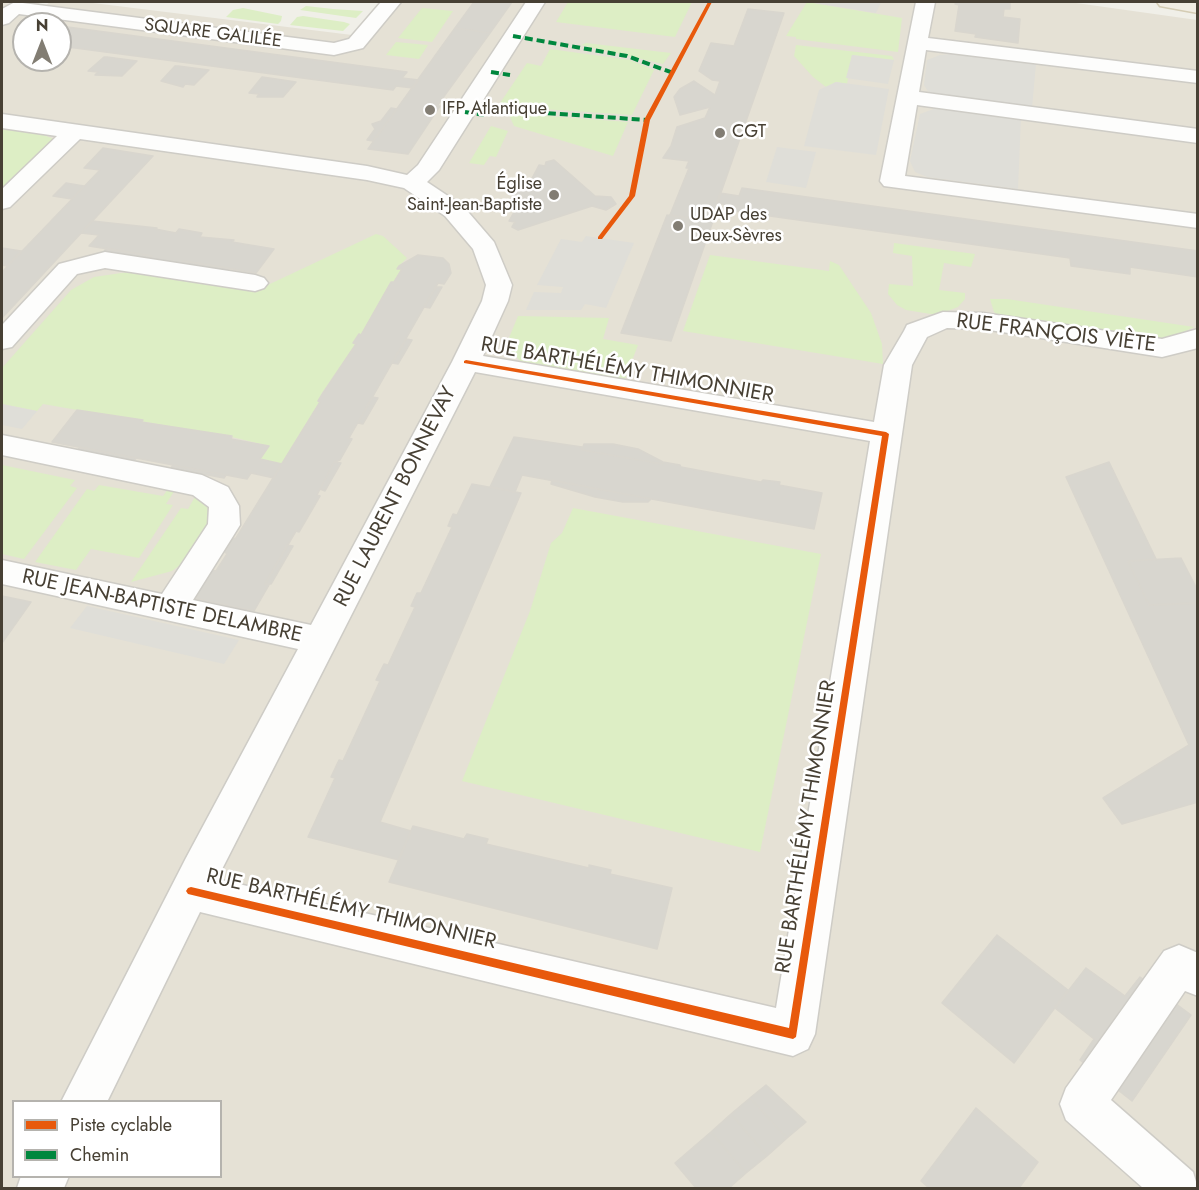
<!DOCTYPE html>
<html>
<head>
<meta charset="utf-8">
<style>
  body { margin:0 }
  #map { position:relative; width:1199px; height:1190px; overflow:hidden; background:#f0efe8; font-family:Jost,sans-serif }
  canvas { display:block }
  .frame { position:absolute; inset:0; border:3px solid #474034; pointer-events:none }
  .legend { position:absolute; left:12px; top:1100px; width:210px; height:78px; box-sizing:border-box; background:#fff; border:2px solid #b5b3ae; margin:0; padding:8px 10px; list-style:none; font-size:18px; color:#474034 }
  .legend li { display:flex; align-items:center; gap:12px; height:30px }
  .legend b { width:30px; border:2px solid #b5b3ae }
  .north { position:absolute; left:12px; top:12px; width:60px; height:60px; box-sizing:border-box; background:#fff; border:2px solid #b5b3ae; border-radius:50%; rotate:0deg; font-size:16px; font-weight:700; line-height:24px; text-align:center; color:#474034 }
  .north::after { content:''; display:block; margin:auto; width:21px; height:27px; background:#827d73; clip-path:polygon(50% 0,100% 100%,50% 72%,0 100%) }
</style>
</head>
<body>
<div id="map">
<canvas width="1199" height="1190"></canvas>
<div class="frame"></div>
<ul class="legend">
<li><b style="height:8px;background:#e8590c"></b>Piste cyclable</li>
<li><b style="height:8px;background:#00873e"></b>Chemin</li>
</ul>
<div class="north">N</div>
</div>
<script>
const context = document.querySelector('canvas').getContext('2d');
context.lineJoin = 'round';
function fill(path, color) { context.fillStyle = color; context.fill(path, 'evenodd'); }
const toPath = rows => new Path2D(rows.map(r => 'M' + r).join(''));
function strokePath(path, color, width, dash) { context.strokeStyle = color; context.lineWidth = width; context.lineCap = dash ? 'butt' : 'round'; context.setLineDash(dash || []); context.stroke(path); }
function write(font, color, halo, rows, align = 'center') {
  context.font = font + ' Jost,sans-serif'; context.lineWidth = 5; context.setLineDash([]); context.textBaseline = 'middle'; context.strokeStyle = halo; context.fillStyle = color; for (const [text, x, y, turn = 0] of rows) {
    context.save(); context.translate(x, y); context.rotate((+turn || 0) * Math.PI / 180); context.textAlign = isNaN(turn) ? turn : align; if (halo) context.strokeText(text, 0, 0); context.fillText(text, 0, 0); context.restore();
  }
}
fill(toPath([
  [2,2,36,2,45,6,50,2,85,2,352,35,380,2,1069,2,1197,20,1197,1188,2,1188],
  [24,24,60,24,60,60,24,60],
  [14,1102,220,1102,220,1176,14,1176]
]), '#e5e1d5');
fill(toPath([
  [568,2,692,2,675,37,556,22],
  [807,2,902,18,898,52,796,39,796,37,786,36],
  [306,6,333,9,363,11,356,18,300,10],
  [243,8,282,16,281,21,278,24,226,17,233,10],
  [422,8,453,11,432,42,398,38],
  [303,16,344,22,350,24,343,31,290,25,297,17],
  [396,42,428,45,419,59,386,55],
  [586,43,671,53,663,64,581,45],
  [796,45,892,56,894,60,852,55,847,84,836,82,826,87,813,77,794,56],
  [550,49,630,60,654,70,632,115,498,106,527,63,541,66],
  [508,113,628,122,613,156,514,126],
  [491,126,508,131,496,157,490,156,484,165,469,163],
  [2,129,41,134,54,139,50,147,2,193],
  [376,234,383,236,407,258,399,266,398,269,402,269,394,282,391,282,361,335,353,343,356,344,322,393,318,401,320,402,282,464,260,459,269,446,232,437,43,404,37,411,2,404,2,368,71,290,94,277,128,272,255,291],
  [894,243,975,254,971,267,944,263,939,290,965,293,965,299,958,307,937,315,906,310,897,305,888,294,889,284,913,286,912,256,893,253],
  [710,255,829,271,830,261,839,265,871,313,882,344,883,364,683,331],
  [990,299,1007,299,1194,327,1168,340,1156,340,999,316,994,312],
  [518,316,609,318,603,339,638,345,625,379,521,362,506,345],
  [2,465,75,480,70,486,77,488,24,559,2,554],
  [99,485,163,496,168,489,175,490,166,504,173,505,139,558,91,549,76,570,35,562,87,489,94,491],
  [196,495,207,507,210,520,207,533,187,560,172,571,131,582,181,508,188,509],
  [573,508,821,554,760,852,462,781,530,611,551,543,562,533]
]), '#ddeec5');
fill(toPath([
  [808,2,881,2,876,13],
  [951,54,1036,64,1032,108,936,95,928,91,924,85,927,60,940,55],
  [852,55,894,60,888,84,846,78],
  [836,82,889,89,876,155,804,146,819,90],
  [939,107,1021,117,1018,189,927,177,915,172,910,161,920,114],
  [777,147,816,152,806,188,766,182],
  [586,236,634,243,606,308,585,304,581,310,526,310,534,292,561,293,563,287,537,285,561,239,582,242],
  [2,404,37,411,22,429,2,425],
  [87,606,239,640,224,664,70,628]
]), '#dfded8');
const building = toPath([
  [474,2,512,2,490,33,455,28,474,2],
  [956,2,1010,2,1010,9,1004,9,1003,17,1020,19,1018,43,975,37,976,34,955,31,959,5,955,4,956,2],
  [748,9,784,13,711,221,670,215,689,168,686,168,689,161,663,158,671,146,677,127,705,118,710,107,680,115,674,97,680,89,694,81,715,95,720,81,712,80,699,71,711,43,734,46,748,9],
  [60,26,407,72,402,78,419,80,413,88,396,86,393,90,60,46,60,26],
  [455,28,490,33,437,106,440,106,408,154,368,149,455,28],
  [104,57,107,57,137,61,122,76,95,75,98,72,88,71,104,57],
  [24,59,24,60,59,60,52,66,40,67,27,65,30,63,21,62,24,59],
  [175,66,178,66,209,70,194,85,185,84,183,87,161,81,175,66],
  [262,77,276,79,296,82,283,97,257,97,259,94,249,93,262,77],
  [391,108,397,109,373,141,367,140,375,129,372,124,381,121,391,108],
  [103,148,153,156,2,318,2,272,100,170,84,168,103,148],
  [554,160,595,196,611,197,616,204,606,210,592,206,518,230,512,227,515,222,509,221,523,196,512,195,516,186,527,188,539,165,545,166,546,162,554,160],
  [66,183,84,186,72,199,53,196,66,183],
  [742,188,1198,251,1198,277,1130,267,1130,274,1071,266,1070,258,734,211,735,206,716,203,720,193,739,196,742,188],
  [667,215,713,221,671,341,621,333,667,215],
  [92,221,157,228,155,229,176,233,179,229,202,233,200,237,234,240,232,242,274,249,256,273,183,261,180,264,150,259,152,256,89,246,99,235,81,233,92,221],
  [2,248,21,251,7,266,2,265,2,248],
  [106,248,152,256,150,259,104,252,106,248],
  [418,255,443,258,449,264,451,273,444,284,438,283,424,307,349,438,352,439,340,460,334,462,317,495,320,496,299,532,296,531,265,584,269,585,254,611,194,598,211,570,216,571,227,554,224,551,232,539,236,538,320,402,318,401,323,393,356,344,353,343,359,334,361,335,391,282,394,282,402,269,397,269,399,266,418,255],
  [183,261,229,268,226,271,180,264,183,261],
  [436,287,442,287,430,308,424,307,436,287],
  [406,339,412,340,398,364,392,363,406,339],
  [372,397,378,398,363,424,358,423,372,397],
  [77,410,143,420,141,422,232,436,231,439,269,446,260,459,282,464,274,478,251,473,247,479,52,442,77,410],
  [514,437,582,447,582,450,662,464,663,462,680,465,681,467,761,482,763,480,780,482,779,485,822,493,814,529,522,475,515,492,490,487,514,437],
  [584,444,613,444,638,449,663,462,662,464,582,450,584,444],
  [80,447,136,458,134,461,77,451,80,447],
  [334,462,341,463,325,491,320,489,334,462],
  [1109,462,1156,559,1128,561,1149,605,1198,603,1198,802,1122,824,1103,798,1189,745,1066,477,1109,462],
  [173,465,226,475,224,478,171,468,173,465],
  [552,480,651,499,648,502,623,502,595,497,551,484,552,480],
  [472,484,521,493,380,822,411,831,399,860,308,837,335,778,331,777,339,760,343,761,380,681,376,680,384,664,388,665,415,607,411,606,417,593,421,593,452,527,448,526,453,514,457,515,472,484],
  [287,545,293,546,271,584,265,584,287,545],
  [1181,558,1198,591,1198,603,1149,605,1128,561,1181,558],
  [2,596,31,602,2,643,2,596],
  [413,826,464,839,467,834,488,839,486,844,589,868,589,865,611,870,610,874,672,888,657,949,389,882,413,826],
  [997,935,1068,990,1014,1063,942,1003,997,935],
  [1086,968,1125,996,1140,977,1191,1015,1132,1101,1080,1060,1094,1039,1055,1008,1086,968],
  [766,1085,806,1122,787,1138,750,1098,766,1085],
  [750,1098,787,1138,767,1156,731,1114,750,1098],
  [976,1108,1038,1162,1019,1188,929,1188,921,1181,976,1108],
  [731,1114,767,1156,746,1173,711,1132,731,1114],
  [711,1132,746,1173,729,1188,696,1188,675,1163,711,1132]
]);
fill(building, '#d8d6cf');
strokePath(building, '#d9d6ce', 1.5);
const minor = toPath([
  [15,2,334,43,349,39,381,2,401,2,363,48,334,55,19,14,9,23,2,25,2,9,15,2],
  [526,2,545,2,439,170,427,182,463,206,494,242,512,285,508,301,483,356,874,422,884,365,904,331,907,325,943,312,983,313,1162,339,1198,329,1198,348,1162,357,983,329,947,328,927,337,912,365,815,1034,808,1049,793,1056,200,912,107,1102,61,1102,186,858,298,649,2,584,2,560,162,594,208,524,209,507,193,495,2,455,2,435,202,475,228,487,239,506,240,525,193,600,311,625,452,362,482,301,486,285,473,249,445,216,404,188,367,180,80,139,10,207,2,209,2,189,57,136,2,128,2,114,367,166,407,175,418,165,526,2],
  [475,372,870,441,776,1008,217,879,475,372],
  [916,2,935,2,928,38,1198,71,1198,83,926,50,919,92,1198,129,1198,143,917,105,905,176,1198,214,1198,228,884,186,880,181,916,2],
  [105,252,255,275,264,278,268,283,264,288,255,291,105,268,77,274,12,347,2,349,2,325,59,264,105,252],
  [1179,945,1198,953,1198,996,1185,991,1111,1100,1193,1172,1198,1188,1143,1188,1066,1120,1060,1104,1066,1088,1164,951,1179,945],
  [21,1176,69,1176,64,1188,17,1188,21,1176]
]);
const major = toPath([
  [1157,2,1198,2,1198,13,1160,6,1157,2]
]);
strokePath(minor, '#ceccc6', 3);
strokePath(major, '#d4ccb4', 3);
fill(minor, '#fdfdfc');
fill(major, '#f1ede3');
strokePath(toPath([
  [513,36,627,56,673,73],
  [491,72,510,75],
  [488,109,647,120],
  [465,112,484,115]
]), '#00873e', 4, [8, 4]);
fill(toPath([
  [708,2,712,2,650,120,635,196,602,239,598,239,598,237,629,196,644,120,708,2],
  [466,360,886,432,889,434,796,1037,793,1039,188,894,186,891,188,888,191,887,789,1028,882,436,464,363,464,361,466,360]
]), '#e8590c');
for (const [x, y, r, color] of [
  [430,110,6,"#827d73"],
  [720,133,6,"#827d73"],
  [554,195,6,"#827d73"],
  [678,226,6,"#827d73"]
]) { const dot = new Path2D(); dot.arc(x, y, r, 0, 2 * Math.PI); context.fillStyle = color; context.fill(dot); strokePath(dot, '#fff', 2); }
write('18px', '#474034', '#fff', [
  ["SQUARE GALILÉE",213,34,7]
]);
write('18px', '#474034', '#fff', [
  ["IFP Atlantique",442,110],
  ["CGT",732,133],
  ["Église",542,185,"right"],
  ["Saint-Jean-Baptiste",542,206,"right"],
  ["UDAP des",690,216],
  ["Deux-Sèvres",690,237]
], 'left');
write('21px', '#474034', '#fff', [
  ["RUE FRANÇOIS VIÈTE",1056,334,7],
  ["RUE BARTHÉLÉMY THIMONNIER",627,371,10],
  ["RUE LAURENT BONNEVAY",396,497,-63],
  ["RUE JEAN-BAPTISTE DELAMBRE",162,607,12],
  ["RUE BARTHÉLÉMY THIMONNIER",807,827,-81],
  ["RUE BARTHÉLÉMY THIMONNIER",351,910,13]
]);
</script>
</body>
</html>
